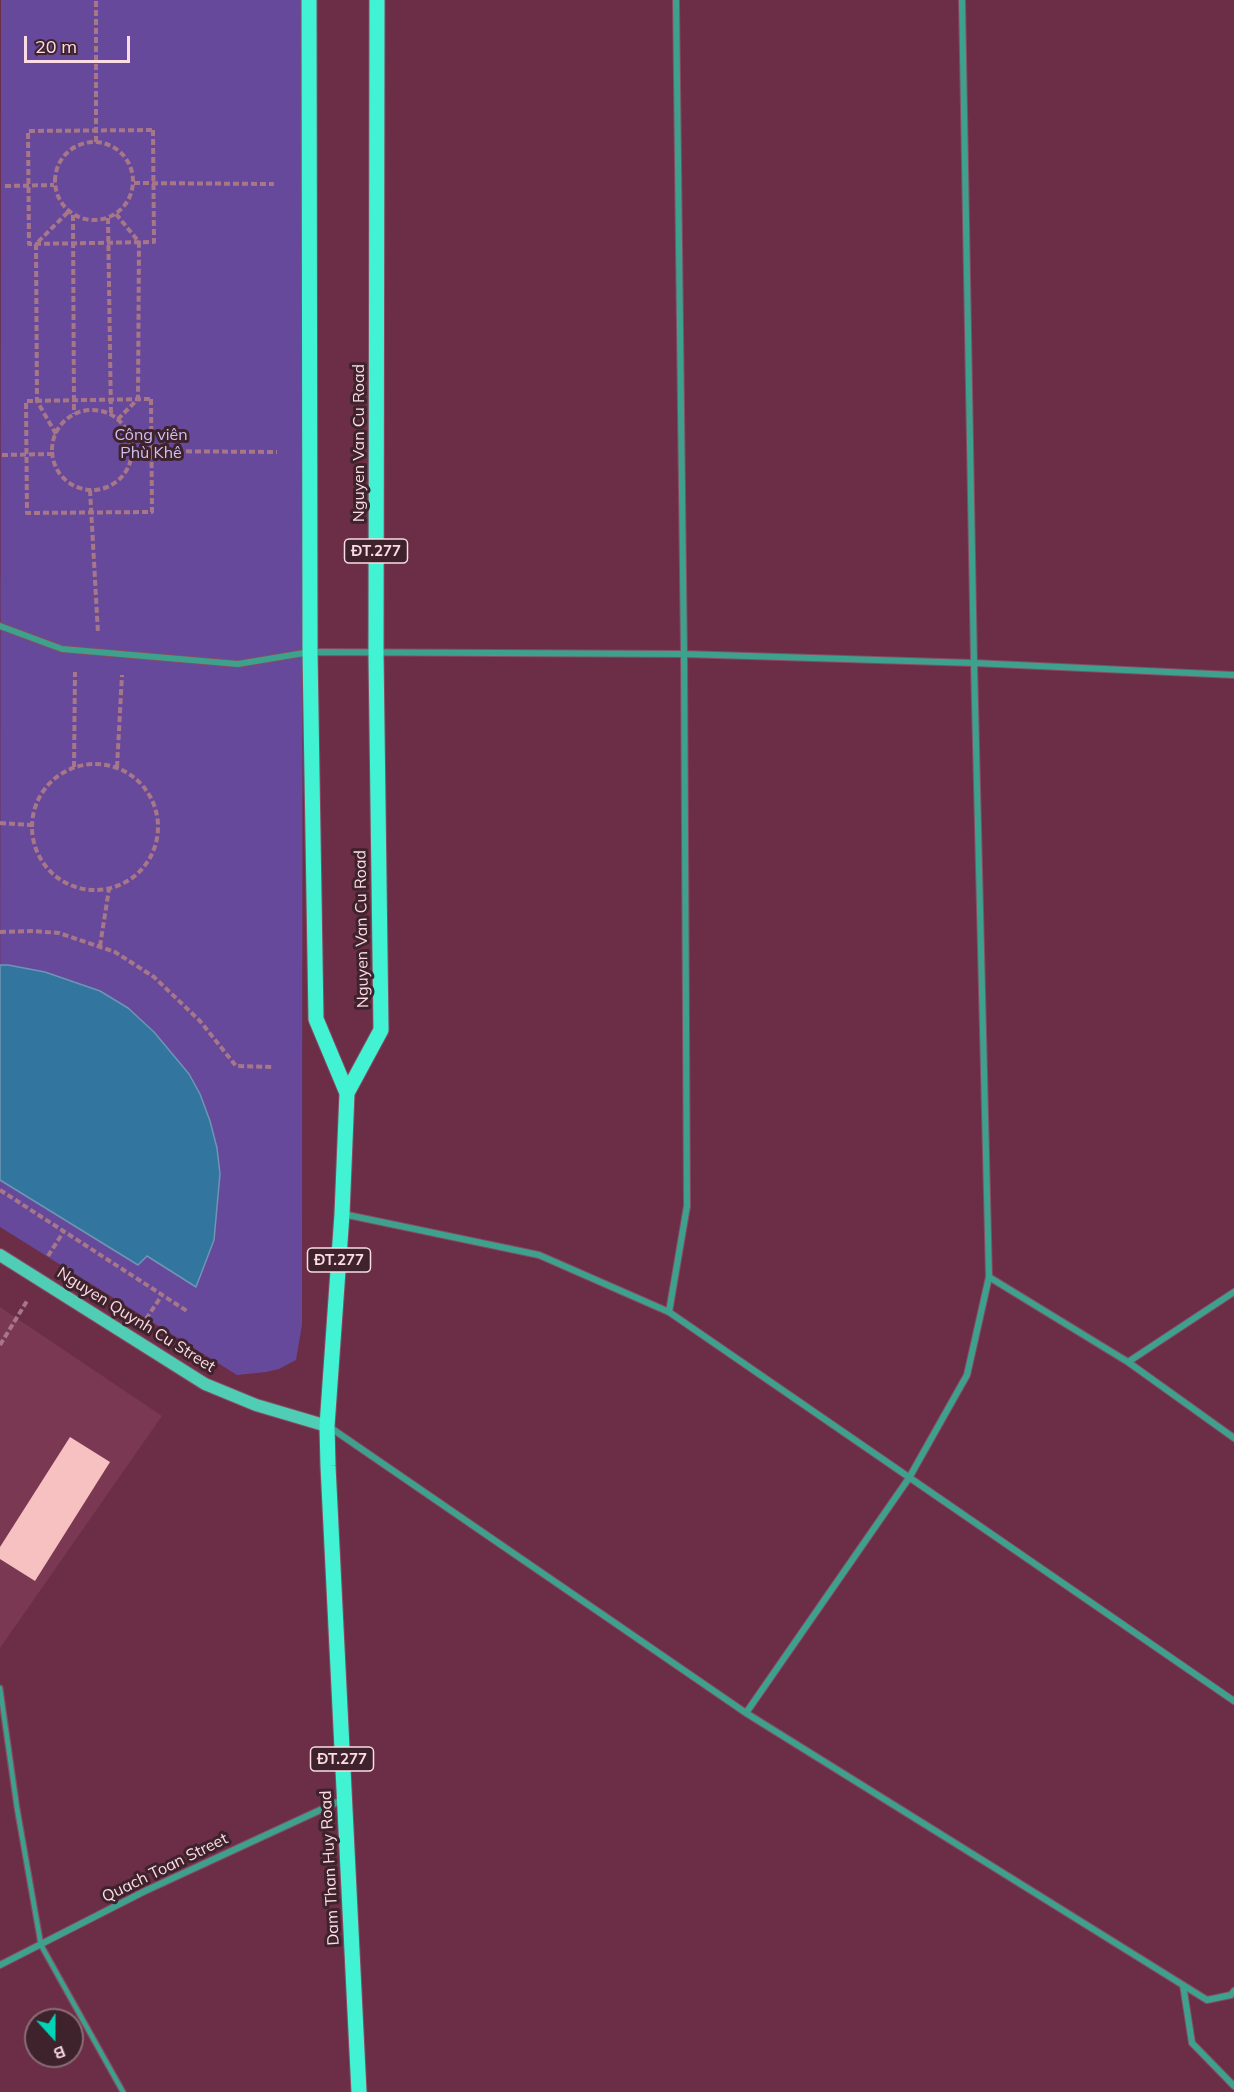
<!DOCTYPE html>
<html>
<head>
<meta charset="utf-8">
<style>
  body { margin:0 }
  #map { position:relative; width:1234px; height:2092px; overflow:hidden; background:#6b2e46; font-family:Mulish,sans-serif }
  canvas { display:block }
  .north { position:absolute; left:24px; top:2008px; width:60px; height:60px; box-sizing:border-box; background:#3e222c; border:2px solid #8a6c76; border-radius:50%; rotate:159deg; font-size:16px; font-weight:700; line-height:24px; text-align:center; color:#fbdce5 }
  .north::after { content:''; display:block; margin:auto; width:21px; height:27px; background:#00d5b7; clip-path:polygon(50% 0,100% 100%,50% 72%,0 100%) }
  .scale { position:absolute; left:24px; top:36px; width:106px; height:27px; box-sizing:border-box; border:3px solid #fbdce5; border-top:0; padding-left:8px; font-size:18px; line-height:21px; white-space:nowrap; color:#fbdce5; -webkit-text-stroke:4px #3e222c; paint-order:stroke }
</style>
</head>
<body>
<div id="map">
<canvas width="1234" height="2092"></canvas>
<div class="north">B</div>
<div class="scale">20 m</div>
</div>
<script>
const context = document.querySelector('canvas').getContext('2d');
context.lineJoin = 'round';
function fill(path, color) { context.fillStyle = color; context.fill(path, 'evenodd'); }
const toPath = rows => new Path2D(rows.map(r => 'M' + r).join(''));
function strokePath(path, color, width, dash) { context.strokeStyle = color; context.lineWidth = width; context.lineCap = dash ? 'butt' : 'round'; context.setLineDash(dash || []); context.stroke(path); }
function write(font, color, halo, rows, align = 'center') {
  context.font = font + ' Mulish,sans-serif'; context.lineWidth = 6; context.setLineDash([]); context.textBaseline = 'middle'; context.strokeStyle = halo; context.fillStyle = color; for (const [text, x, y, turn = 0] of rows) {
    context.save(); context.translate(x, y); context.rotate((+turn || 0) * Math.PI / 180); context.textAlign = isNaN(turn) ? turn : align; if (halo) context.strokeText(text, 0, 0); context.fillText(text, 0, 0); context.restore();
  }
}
fill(toPath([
  [0,1307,162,1416,0,1648]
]), '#7a3852');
fill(toPath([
  [1,0,303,0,302,1325,296,1360,279,1369,266,1372,237,1375,0,1227]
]), '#66499b');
const water = toPath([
  [0,965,8,965,45,972,100,991,128,1008,154,1032,189,1074,200,1094,210,1121,217,1148,220,1174,214,1240,196,1287,147,1256,138,1265,0,1180,0,965]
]);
fill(water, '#32769f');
strokePath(water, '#6e95b4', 1.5);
fill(toPath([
  [70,1437,110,1462,35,1581,0,1559,0,1547]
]), '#f7c1c1');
const lane = toPath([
  [0,1688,17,1808,41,1945,123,2092]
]);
const street = toPath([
  [0,626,62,649,238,664,310,652,684,654,974,663,1234,675],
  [343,1214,539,1255,669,1312,1234,1701],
  [989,1277,1128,1362,1234,1438],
  [669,1312,687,1206,684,654,676,0],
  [1128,1362,1234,1292],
  [328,1426,746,1713,1207,2000,1231,1995,1234,1991],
  [746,1713,909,1478,967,1375,989,1277,974,663,962,0],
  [0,1965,145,1891,344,1799],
  [1183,1985,1192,2043,1234,2086]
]);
const secondary = toPath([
  [0,1255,205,1384,256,1405,327,1426]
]);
const primary = toPath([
  [309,0,310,652,316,1019,347,1093,342,1214,327,1426,328,1466,359,2092],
  [347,1093,381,1030,376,653,377,0]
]);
strokePath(lane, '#854d63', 7);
strokePath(street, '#854d63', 8);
strokePath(secondary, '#854d63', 14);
strokePath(primary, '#854d63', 17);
strokePath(toPath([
  [153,130,154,242,29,244,28,131,153,130],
  '55 181a39 39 0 1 1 78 0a39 39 0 1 1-78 0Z',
  [96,142,96,0],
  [134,183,274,184],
  [5,186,54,185],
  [116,214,139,242,138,399,117,420],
  [73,215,74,414],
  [108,218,111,415],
  [151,399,152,512,27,513,26,401,151,399],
  '52 450a40 40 0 1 1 80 0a40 40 0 1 1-80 0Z',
  [56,434,37,401,36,244,68,212],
  [132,451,277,452],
  [2,455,52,454],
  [90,490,98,633],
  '32 827a63 63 0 1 1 126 0a63 63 0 1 1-126 0Z',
  [74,767,75,672],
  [117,767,122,675],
  [0,823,31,825],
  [0,932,33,931,59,933,115,952,154,977,200,1021,236,1066,274,1067],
  [100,946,109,889],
  [0,1190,187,1311],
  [48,1256,64,1231],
  [146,1319,162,1295],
  [0,1345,27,1301]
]), '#a77788', 4, [6, 3]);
strokePath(lane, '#3da18d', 4.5);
strokePath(street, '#3da18d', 6);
strokePath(secondary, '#4fcdb5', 12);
strokePath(primary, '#41f3d3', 15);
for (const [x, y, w] of [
  [376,551,63],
  [339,1260,63],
  [342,1759,63]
]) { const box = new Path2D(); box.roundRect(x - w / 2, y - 12, w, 24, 4.5); context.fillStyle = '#3e222c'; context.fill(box); strokePath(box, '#fbdce5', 1.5); }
write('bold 15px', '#fbdce5', null, [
  ["ĐT.277",376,551],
  ["ĐT.277",339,1260],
  ["ĐT.277",342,1759]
]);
write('16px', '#cfc0f4', '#3e222c', [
  ["Công viên",151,435],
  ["Phù Khê",151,453]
]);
write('16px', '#fbdce5', '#3e222c', [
  ["Nguyen Van Cu Road",359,443,-90],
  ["Nguyen Van Cu Road",362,929,-91],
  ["Nguyen Quynh Cu Street",136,1320,32],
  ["Quach Toan Street",165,1868,-26],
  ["Dam Than Huy Road",330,1868,-93]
]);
</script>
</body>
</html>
